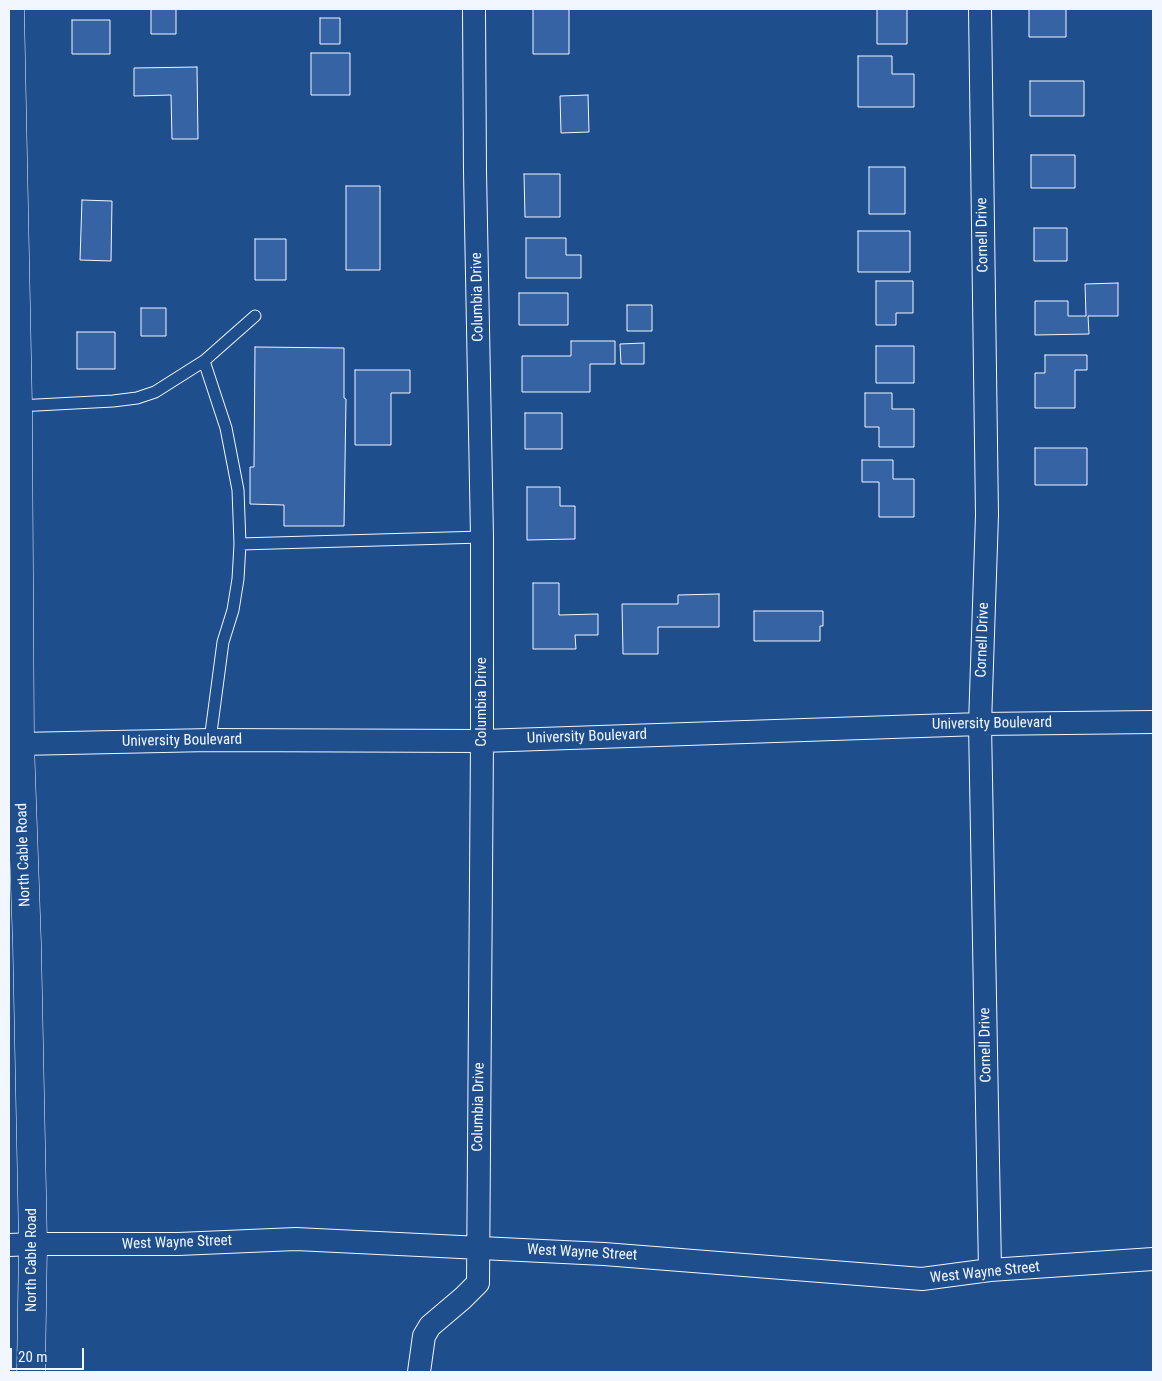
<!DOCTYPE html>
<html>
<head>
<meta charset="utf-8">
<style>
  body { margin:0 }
  #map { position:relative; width:1162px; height:1381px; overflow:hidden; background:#1f4e8c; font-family:"Roboto Condensed",sans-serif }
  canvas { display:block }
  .frame { position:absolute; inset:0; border:10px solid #f2f6ff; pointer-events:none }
  .scale { position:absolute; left:10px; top:1348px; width:74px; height:22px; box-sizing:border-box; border:2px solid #f2f6ff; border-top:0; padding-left:6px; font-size:15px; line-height:18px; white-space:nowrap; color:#f2f6ff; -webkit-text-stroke:4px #1f4e8c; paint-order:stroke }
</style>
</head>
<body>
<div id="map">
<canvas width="1162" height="1381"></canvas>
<div class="frame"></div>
<div class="scale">20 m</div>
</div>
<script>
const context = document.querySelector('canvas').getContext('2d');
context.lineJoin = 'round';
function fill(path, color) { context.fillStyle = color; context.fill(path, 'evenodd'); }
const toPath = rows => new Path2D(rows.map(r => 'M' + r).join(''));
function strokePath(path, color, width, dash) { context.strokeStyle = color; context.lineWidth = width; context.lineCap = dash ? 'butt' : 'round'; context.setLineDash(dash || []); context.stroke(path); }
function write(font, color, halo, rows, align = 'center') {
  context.font = font + ' "Roboto Condensed",sans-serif'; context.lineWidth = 4; context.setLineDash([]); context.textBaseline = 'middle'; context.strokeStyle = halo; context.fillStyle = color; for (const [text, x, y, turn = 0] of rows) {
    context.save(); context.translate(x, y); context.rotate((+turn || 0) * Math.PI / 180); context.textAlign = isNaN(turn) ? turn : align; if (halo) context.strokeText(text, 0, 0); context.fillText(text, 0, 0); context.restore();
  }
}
const building = toPath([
  [151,9,176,9,176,34,151,34,151,9],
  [533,9,569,9,569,54,533,54,533,9],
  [877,9,907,9,907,44,877,44,877,9],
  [1029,9,1066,9,1066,37,1029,37,1029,9],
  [320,18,340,18,340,44,320,44,320,18],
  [72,20,110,20,110,54,72,54,72,20],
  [311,53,350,53,350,95,311,95,311,53],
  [858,56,892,56,892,74,914,74,914,107,858,107,858,56],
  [197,67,198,139,172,139,171,95,134,96,134,68,197,67],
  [1030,81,1084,81,1084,116,1030,116,1030,81],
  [588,95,589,132,561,133,560,96,588,95],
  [1031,155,1075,155,1075,188,1031,188,1031,155],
  [869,167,905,167,905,214,869,214,869,167],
  [524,174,560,174,560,217,525,217,524,174],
  [346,186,380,186,380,270,346,270,346,186],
  [82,200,112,201,111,261,80,260,82,200],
  [1034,228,1067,228,1067,261,1034,261,1034,228],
  [858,231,910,231,910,272,858,272,858,231],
  [526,238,566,238,566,255,581,255,581,278,526,278,526,238],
  [255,239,286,239,286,280,255,280,255,239],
  [876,281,913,281,913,313,896,313,896,325,876,325,876,281],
  [1118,283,1118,316,1088,316,1089,334,1035,335,1035,301,1068,301,1068,316,1086,316,1085,284,1118,283],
  [519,293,568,293,568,325,519,325,519,293],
  [627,305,652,305,652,331,627,331,627,305],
  [141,308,166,308,166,336,141,336,141,308],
  [77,332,115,332,115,369,77,369,77,332],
  [571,341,615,341,615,364,590,364,590,392,522,392,522,356,571,356,571,341],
  [644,343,644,364,621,364,620,344,644,343],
  [876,346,914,346,914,383,876,383,876,346],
  [255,347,344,348,344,398,346,399,344,526,284,526,284,505,250,504,250,467,254,467,255,347],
  [1045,355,1087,355,1087,370,1075,370,1075,408,1035,408,1035,373,1045,373,1045,355],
  [355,370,410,370,410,393,391,393,391,445,355,445,355,370],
  [865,393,892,393,892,409,914,409,914,447,879,447,879,427,865,427,865,393],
  [525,413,562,413,562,449,525,449,525,413],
  [1035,448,1087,448,1087,485,1035,485,1035,448],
  [862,460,893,460,893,479,914,479,914,517,879,517,879,482,862,482,862,460],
  [527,487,560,487,560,506,575,506,575,539,527,540,527,487],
  [533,583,559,583,559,615,598,614,598,635,575,635,576,649,533,649,533,583],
  [719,594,719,627,658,627,658,654,623,654,622,604,678,604,678,595,719,594],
  [754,611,823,611,823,626,820,626,820,641,754,641,754,611]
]);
fill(building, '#3563a3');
strokePath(building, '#f2f6ff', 1);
const service = toPath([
  [204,361,226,428,238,490,240,544,238,579,233,610,223,642,210,740],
  [18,406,113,401,137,398,155,392,204,361,255,316],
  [240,544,482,537]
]);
const minor = toPath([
  [980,9,987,515,980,724,990,1270],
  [20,744,210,740,482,741,980,724,1153,722],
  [9,1245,33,1244,178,1244,296,1239,604,1254,922,1279,990,1270,1153,1259],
  [419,1372,424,1336,430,1326,463,1298,478,1283,482,741,482,537,475,171,474,9]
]);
const tertiary = toPath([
  [10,9,18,406,20,744,27,944,33,1244,31,1372]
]);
strokePath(service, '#f2f6ff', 13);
strokePath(minor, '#f2f6ff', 24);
strokePath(tertiary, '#f2f6ff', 29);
strokePath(service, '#1f4e8c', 11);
strokePath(minor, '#1f4e8c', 22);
strokePath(tertiary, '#1f4e8c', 28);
write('15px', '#f2f6ff', '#1f4e8c', [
  ["Cornell Drive",983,235,-91],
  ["Columbia Drive",478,297,-91],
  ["Cornell Drive",983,640,-88],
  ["Columbia Drive",482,702,-90],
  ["University Boulevard",992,724,-1],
  ["University Boulevard",587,737,-2],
  ["University Boulevard",182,741,-1],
  ["North Cable Road",24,855,-92],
  ["Cornell Drive",986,1045,-91],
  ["Columbia Drive",479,1107,-89],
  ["West Wayne Street",177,1243,-2],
  ["West Wayne Street",582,1253,3],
  ["North Cable Road",32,1260,-90],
  ["West Wayne Street",985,1273,-6]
]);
</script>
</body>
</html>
